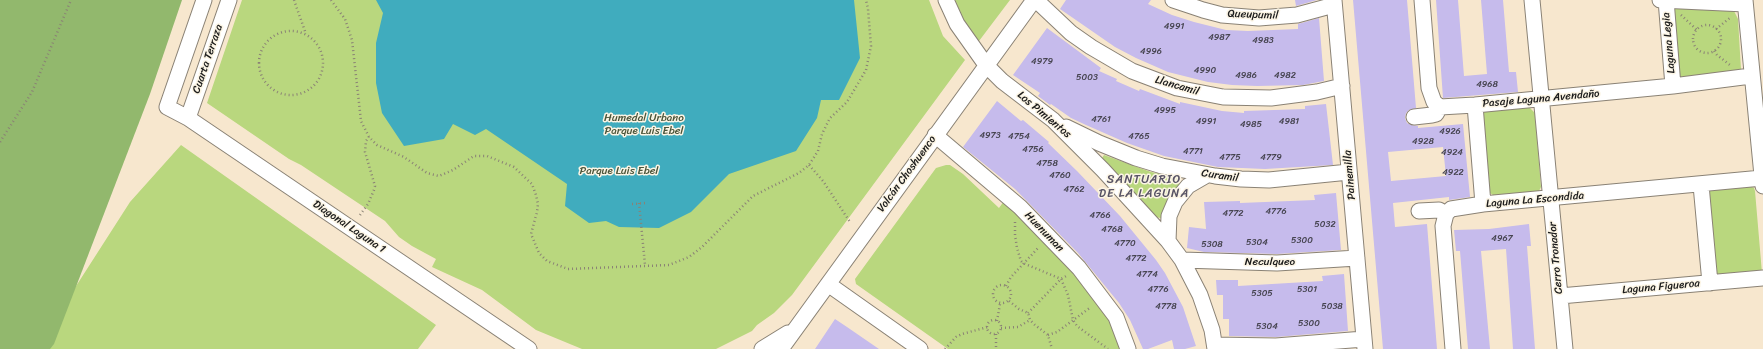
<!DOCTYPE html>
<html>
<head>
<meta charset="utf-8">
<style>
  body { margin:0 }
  canvas { display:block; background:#f7e7ce }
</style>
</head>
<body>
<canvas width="1763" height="349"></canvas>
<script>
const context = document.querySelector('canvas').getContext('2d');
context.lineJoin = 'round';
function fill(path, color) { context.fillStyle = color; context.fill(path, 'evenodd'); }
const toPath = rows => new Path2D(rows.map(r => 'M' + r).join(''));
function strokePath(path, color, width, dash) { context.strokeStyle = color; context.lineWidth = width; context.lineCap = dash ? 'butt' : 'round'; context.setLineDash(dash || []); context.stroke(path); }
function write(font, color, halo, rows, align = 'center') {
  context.font = font + ' Sriracha,sans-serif'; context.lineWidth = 3; context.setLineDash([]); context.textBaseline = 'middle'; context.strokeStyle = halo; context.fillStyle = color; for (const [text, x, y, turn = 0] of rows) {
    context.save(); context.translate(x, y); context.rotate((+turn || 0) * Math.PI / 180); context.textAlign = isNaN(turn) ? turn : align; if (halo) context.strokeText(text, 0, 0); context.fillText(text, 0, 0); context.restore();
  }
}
fill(toPath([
  [242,0,929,0,943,36,965,60,792,295,774,313,757,325,752,331,716,349,582,349,536,330,482,290,432,267,436,259,412,246,399,237,385,221,301,165,289,159,207,103],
  [955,0,1010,0,979,41,964,21],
  [1674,6,1734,11,1738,19,1741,70,1679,78],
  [1529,107,1535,113,1541,187,1539,191,1496,197,1490,193,1482,112,1485,110],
  [181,145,436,325,418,349,31,349,44,336,130,202],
  [1104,155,1151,172,1175,177,1178,179,1179,185,1161,218,1154,217,1102,158],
  [946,165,950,165,963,174,999,208,1004,201,1043,238,1106,310,1123,349,948,349,856,284,855,279,936,168],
  [1750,186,1754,188,1755,191,1762,273,1717,278,1706,190]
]), '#b9d77e');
fill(toPath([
  [0,0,182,0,150,94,54,344,50,349,0,349]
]), '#92b86d');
fill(toPath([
  [376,0,854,0,860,58,839,100,821,100,817,118,796,151,729,174,691,212,659,228,619,227,606,221,589,223,565,206,567,184,486,129,475,135,453,124,444,139,404,146,382,113,376,83,376,43,383,13]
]), '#40acbe');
fill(toPath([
  [1066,0,1151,0,1148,4,1172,15,1194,22,1226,30,1248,31,1298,29,1298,24,1319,18,1324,81,1303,85,1257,86,1232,85,1208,82,1168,72,1136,58,1115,47,1060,9],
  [1295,0,1317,0,1296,6],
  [1353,0,1407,0,1416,108,1409,110,1406,113,1405,118,1407,123,1411,125,1418,126,1418,128,1463,124,1470,197,1449,200,1449,197,1393,203,1395,227,1427,224,1437,349,1383,349],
  [1443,147,1446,176,1391,181,1388,152],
  [1436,0,1458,0,1464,76,1487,74,1481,0,1503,0,1509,72,1516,72,1518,92,1443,98],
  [1047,28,1101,68,1099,71,1117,79,1116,81,1139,91,1140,89,1180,104,1180,102,1222,111,1244,113,1244,111,1305,109,1305,106,1326,104,1333,165,1265,169,1218,167,1164,156,1127,143,1086,125,1071,118,1051,104,1050,105,1038,96,1040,93,1013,75],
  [997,101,1021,121,1023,120,1049,142,1048,143,1077,171,1120,216,1156,260,1165,273,1183,307,1196,346,1185,349,1174,349,1172,340,1148,349,1143,349,1130,320,1119,303,1078,253,1015,189,963,147],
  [1336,193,1341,250,1277,254,1204,252,1187,248,1189,227,1206,229,1204,202,1240,201,1240,203,1315,200,1314,195],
  [1529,224,1531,246,1527,246,1535,349,1513,349,1506,249,1481,251,1490,349,1468,349,1460,251,1456,251,1454,230,1489,229],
  [1344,274,1348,331,1276,337,1229,336,1229,319,1223,319,1223,295,1217,295,1216,280,1238,280,1238,286,1323,281,1322,276],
  [835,319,847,327,879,349,815,349]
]), '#c6bbec');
const minor = toPath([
  [204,0,167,107,188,118,529,349],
  [946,0,957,24,986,65,1002,81,1053,120,1103,170,1168,241,1182,260,1200,295,1212,330,1215,349],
  [1036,0,1071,33,1091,47,1132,71,1177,88,1223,97,1271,98,1317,92,1342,86],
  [1173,0,1203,10,1222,15,1259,18,1297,15,1334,5],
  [1334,0,1365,349],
  [1422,0,1429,88,1434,102,1440,107,1475,105,1673,86,1751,76],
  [1532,0,1565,349],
  [1660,0,1745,4],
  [1666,0,1673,86],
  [1745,0,1763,186],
  [1475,105,1483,204],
  [1414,117,1432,115,1436,114,1440,107],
  [188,118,229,0],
  [1066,127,1099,143,1136,158,1162,166,1215,176,1241,179,1269,180,1349,172],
  [935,135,1020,207,1079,268,1116,317,1128,349],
  [1701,185,1710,283],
  [1419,211,1439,210,1446,214],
  [1168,241,1169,216,1175,202,1188,186,1207,175],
  [1182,260,1277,263,1357,258],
  [828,284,920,349],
  [1560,296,1763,278],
  [1215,345,1276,346,1364,339],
  [762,349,788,333],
  [781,349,1034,0],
  [1453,349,1443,226,1446,214,1451,209,1483,204,1762,178]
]);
strokePath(minor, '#8a8275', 17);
strokePath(toPath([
  [294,0,306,34],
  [331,0,345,19,352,40,361,121,369,137,377,145,404,157,427,173,439,176,453,170,474,156,487,156,514,167,532,184,536,195,538,204,537,212,531,234,539,253,547,261,568,269,669,265,689,257,702,247,753,196,799,173,809,165,818,151,822,134,830,118,847,102,866,70,871,46,868,9,866,0],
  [1681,15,1697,30],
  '1693 39a14 14 0 1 1 28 0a14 14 0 1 1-28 0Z',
  [1716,29,1731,17],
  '259 63a32 32 0 1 1 64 0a32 32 0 1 1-64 0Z',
  [1714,51,1717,55,1730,65],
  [0,142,32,92,71,0],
  [809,165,823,181,850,222],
  [639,203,645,265],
  [632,204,646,203],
  [360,215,368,204,374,190,375,186,365,152,366,141,369,137],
  [1015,222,1015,235,1017,248,1021,261,1023,263,1061,279,1068,295,1073,320,1077,326,1108,349],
  '993 294a9 9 0 1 1 18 0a9 9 0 1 1-18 0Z',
  [1006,286,1011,277,1039,247],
  [1009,301,1019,309,1028,313,1030,320,1035,325,1048,335,1052,349],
  [1028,313,1061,279,1068,275],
  '987 327a7 7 0 1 1 14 0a7 7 0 1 1-14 0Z',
  [997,321,1000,304],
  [1001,328,1018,327,1030,320],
  [996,334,996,349],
  [1048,335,1057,332,1091,307],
  [945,349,956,337,962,334,988,327]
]), '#8a8275', 2.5, [1, 3]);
strokePath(minor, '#fff', 15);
write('9px', '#464450', null, [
  ["4991",1174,27],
  ["4987",1219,38],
  ["4983",1263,41],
  ["4996",1151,52],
  ["4979",1042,62],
  ["4990",1205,71],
  ["4986",1246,76],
  ["4982",1285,76],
  ["5003",1087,78],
  ["4968",1487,85],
  ["4995",1165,111],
  ["4761",1101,120],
  ["4991",1206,122],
  ["4981",1289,122],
  ["4985",1251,125],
  ["4926",1450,132],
  ["4973",990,136],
  ["4754",1019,137],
  ["4765",1139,137],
  ["4928",1423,142],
  ["4756",1033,150],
  ["4771",1193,152],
  ["4924",1452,153],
  ["4775",1230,158],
  ["4779",1271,158],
  ["4758",1047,164],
  ["4922",1453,173],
  ["4760",1060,176],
  ["4762",1074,190],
  ["4776",1276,212],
  ["4772",1233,214],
  ["4766",1100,216],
  ["5032",1325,225],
  ["4768",1112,230],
  ["4967",1502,239],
  ["5300",1302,241],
  ["5304",1257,243],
  ["4770",1125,244],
  ["5308",1212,245],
  ["4772",1136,259],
  ["4774",1147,275],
  ["4776",1158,290],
  ["5301",1307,290],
  ["5305",1262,294],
  ["4778",1166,307],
  ["5038",1332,307],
  ["5300",1309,324],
  ["5304",1267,327]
]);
write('11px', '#1c1c1c', '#fcf5e5', [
  ["Queupumil",1253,15,2],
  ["Laguna Legia",1669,43,-95],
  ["Cuarta Terraza",208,59,-71],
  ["Llancamil",1177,86,16],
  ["Pasaje Laguna Avendaño",1541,99,-5],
  ["Los Pimientos",1044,115,40],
  ["Volcán Choshuenco",907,174,-54],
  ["Painemilla",1350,175,-95],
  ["Curamil",1220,176,8],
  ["Laguna La Escondida",1535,200,-5],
  ["Diagonal Laguna 1",349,227,34],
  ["Huenuman",1044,232,46],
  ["Cerro Tronador",1556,258,-95],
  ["Neculqueo",1270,262],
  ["Laguna Figueroa",1661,287,-5]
]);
write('11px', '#4b5439', '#fcf5e5', [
  ["Humedal Urbano",644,118],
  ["Parque Luis Ebel",644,131],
  ["Parque Luis Ebel",619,171]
]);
context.letterSpacing = '1px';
write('12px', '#585465', '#fcf5e5', [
  ["SANTUARIO",1144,180],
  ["DE LA LAGUNA",1144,194]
]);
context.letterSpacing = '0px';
</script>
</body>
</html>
